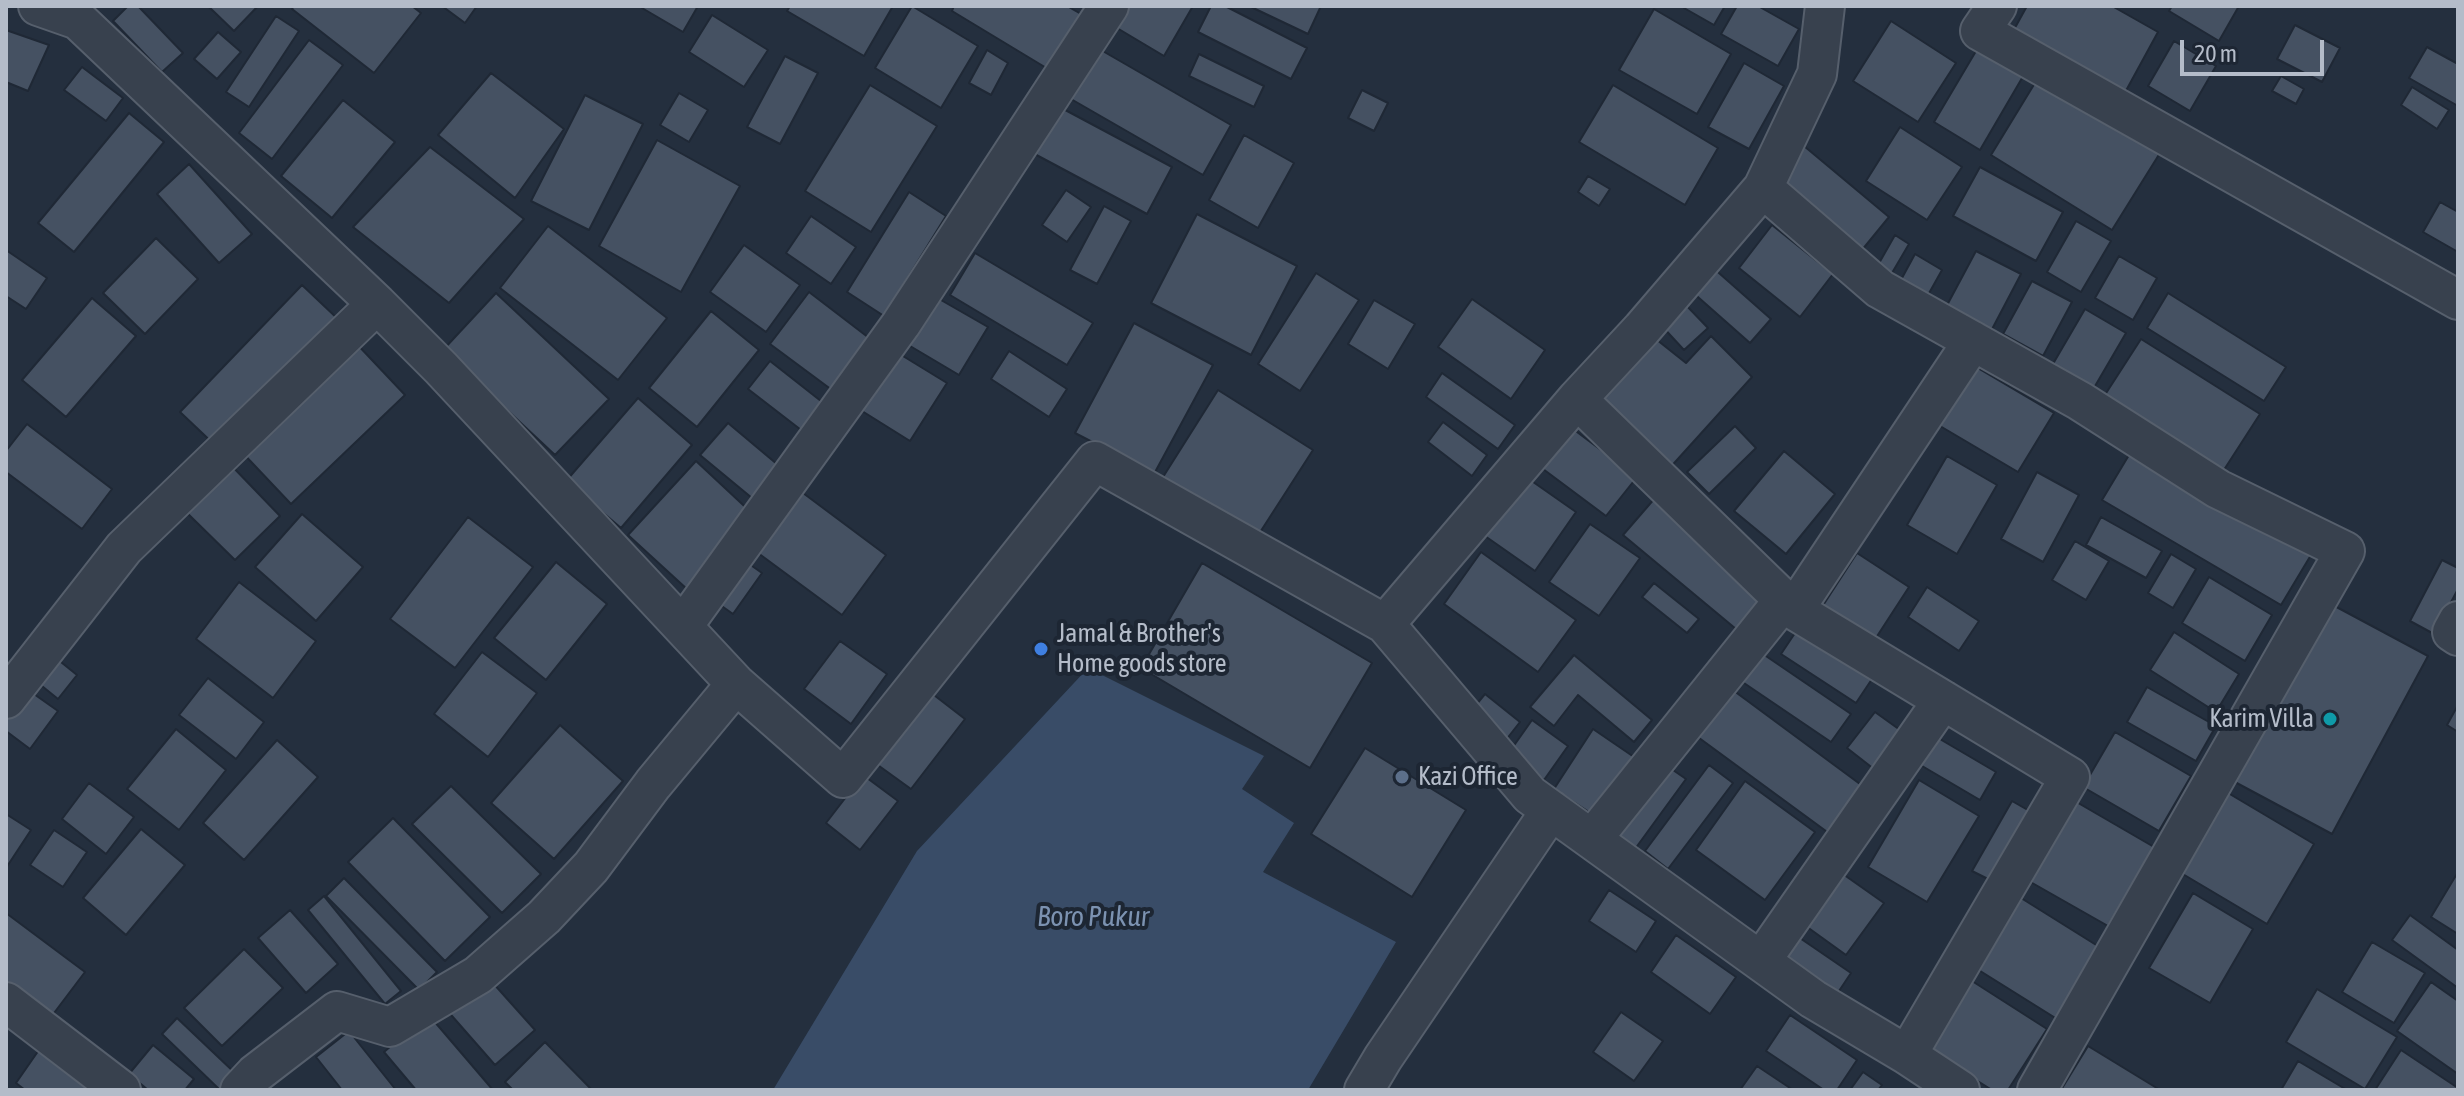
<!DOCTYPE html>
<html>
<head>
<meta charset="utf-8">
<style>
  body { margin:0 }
  #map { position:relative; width:2464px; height:1096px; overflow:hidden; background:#242f3e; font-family:"Asap Condensed",sans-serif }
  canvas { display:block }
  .frame { position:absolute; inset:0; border:8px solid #b4bcc9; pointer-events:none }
  .scale { position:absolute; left:2180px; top:40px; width:144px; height:36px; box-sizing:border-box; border:4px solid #b4bcc9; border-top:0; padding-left:10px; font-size:24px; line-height:28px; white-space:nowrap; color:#b4bcc9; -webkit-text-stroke:6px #1d2633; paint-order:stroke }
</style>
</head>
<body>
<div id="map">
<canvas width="2464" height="1096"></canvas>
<div class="frame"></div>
<div class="scale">20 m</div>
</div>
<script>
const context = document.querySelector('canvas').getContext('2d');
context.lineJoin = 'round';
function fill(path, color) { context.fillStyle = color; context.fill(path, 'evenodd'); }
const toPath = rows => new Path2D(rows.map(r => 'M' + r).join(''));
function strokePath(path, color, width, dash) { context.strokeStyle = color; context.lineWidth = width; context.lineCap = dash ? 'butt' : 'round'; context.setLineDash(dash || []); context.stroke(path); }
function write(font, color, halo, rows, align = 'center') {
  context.font = font + ' "Asap Condensed",sans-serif'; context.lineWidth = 8; context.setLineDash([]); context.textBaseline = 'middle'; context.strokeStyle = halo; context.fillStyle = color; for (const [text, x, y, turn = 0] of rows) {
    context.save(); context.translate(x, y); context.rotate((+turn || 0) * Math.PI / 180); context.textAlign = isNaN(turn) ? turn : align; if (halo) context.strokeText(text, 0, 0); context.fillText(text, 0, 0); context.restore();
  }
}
fill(toPath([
  [1088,668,1264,756,1242,789,1294,823,1263,872,1396,942,1308,1090,773,1090,917,851]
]), '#394c67');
const building = toPath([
  [128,6,138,6,183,53,162,72,113,21,128,6],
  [208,6,258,6,234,31,208,6],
  [294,6,412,6,421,13,374,73,292,9,294,6],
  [442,6,477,6,465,23,442,6],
  [643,6,698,6,683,32,642,8,643,6],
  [790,6,893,6,864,56,787,11,790,6],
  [912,6,978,46,941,108,875,68,912,6],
  [954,6,1067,6,1081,14,1048,69,952,11,954,6],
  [1129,6,1193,6,1164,56,1117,28,1129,6],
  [1211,6,1225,6,1307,48,1291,79,1198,32,1211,6],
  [1249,6,1321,6,1308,34,1249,6],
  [1685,6,1725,6,1714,25,1684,8,1685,6],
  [1737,6,1758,6,1799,29,1778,66,1721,34,1737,6],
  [2027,6,2112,6,2158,32,2122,98,2011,35,2027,6],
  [2172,6,2239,6,2219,41,2169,11,2172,6],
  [1654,9,1731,54,1697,114,1619,70,1654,9],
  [712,15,768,50,744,87,689,52,712,15],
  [276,16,299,31,249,107,226,92,276,16],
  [1891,21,1956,63,1918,122,1853,81,1891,21],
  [2295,25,2340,48,2322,82,2277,59,2295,25],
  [6,30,49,45,28,91,6,82,6,30],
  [218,32,241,52,217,79,194,59,218,32],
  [309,40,343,65,272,159,239,133,309,40],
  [2174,41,2216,66,2190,111,2148,86,2174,41],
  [1094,46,1231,125,1203,175,1064,95,1094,46],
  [1979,46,2025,73,1980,150,1934,122,1979,46],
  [2427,47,2458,64,2458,106,2409,78,2427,47],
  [987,50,1008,63,991,95,969,83,987,50],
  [1199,54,1264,86,1254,107,1189,76,1199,54],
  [785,56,818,73,780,144,747,127,785,56],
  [1744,63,1784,86,1749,149,1708,127,1744,63],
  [82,67,123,98,106,121,64,90,82,67],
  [491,73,564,129,515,198,438,135,491,73],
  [2281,76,2304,89,2296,104,2272,91,2281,76],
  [2038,78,2160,153,2112,230,1991,155,2038,78],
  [870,85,937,126,871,232,805,191,870,85],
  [1613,85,1718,148,1685,205,1579,142,1613,85],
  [2412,87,2449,110,2437,129,2401,105,2412,87],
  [1362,90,1388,103,1374,131,1348,118,1362,90],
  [679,93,708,110,689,142,660,125,679,93],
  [585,95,643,124,589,230,531,201,585,95],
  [343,100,395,142,332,218,281,176,343,100],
  [1054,104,1172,167,1147,214,1029,151,1054,104],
  [129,113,164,142,74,252,38,223,129,113],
  [1900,127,1962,167,1927,220,1866,181,1900,127],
  [1244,135,1294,163,1258,228,1209,200,1244,135],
  [657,140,740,186,681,292,599,246,657,140],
  [1804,146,1889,217,1862,250,1777,179,1804,146],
  [430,147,524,219,449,303,353,227,430,147],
  [189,164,252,234,219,263,157,194,189,164],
  [1980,167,2063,212,2036,261,1953,216,1980,167],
  [1588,176,1610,189,1599,206,1578,192,1588,176],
  [1066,190,1091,207,1067,242,1042,225,1066,190],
  [909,192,946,216,884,316,847,292,909,192],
  [2440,202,2458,212,2458,252,2423,232,2440,202],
  [1104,206,1131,221,1097,284,1070,270,1104,206],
  [1197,214,1297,266,1251,355,1151,303,1197,214],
  [811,216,856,247,831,284,786,253,811,216],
  [2076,221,2111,241,2081,292,2047,272,2076,221],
  [1772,225,1833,274,1800,317,1739,268,1772,225],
  [548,226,667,318,618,380,500,288,548,226],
  [1895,235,1909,244,1892,273,1878,265,1895,235],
  [156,238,198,279,145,334,103,293,156,238],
  [744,245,800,285,766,332,710,292,744,245],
  [6,250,47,278,26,309,6,296,6,250],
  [1976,251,2021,274,1990,333,1945,309,1976,251],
  [975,253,1093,323,1067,365,950,295,975,253],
  [1915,254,1942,270,1923,304,1896,289,1915,254],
  [2119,256,2157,278,2133,320,2095,298,2119,256],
  [1711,266,1771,319,1750,343,1690,290,1711,266],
  [1316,273,1359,300,1300,391,1258,364,1316,273],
  [2032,281,2072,302,2043,356,2003,334,2032,281],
  [302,285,340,321,218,448,180,412,302,285],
  [809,292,873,341,836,393,770,344,809,292],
  [496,293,609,399,555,455,443,350,496,293],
  [2168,293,2286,367,2264,401,2147,328,2168,293],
  [934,296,988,327,959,375,905,343,934,296],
  [92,298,136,336,66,417,22,380,92,298],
  [1472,299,1545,350,1511,399,1438,347,1472,299],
  [1374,300,1415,324,1388,369,1348,344,1374,300],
  [1683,302,1708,328,1684,350,1660,324,1683,302],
  [2085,309,2126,333,2091,393,2050,369,2085,309],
  [711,311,759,350,697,427,649,388,711,311],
  [1134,323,1213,365,1154,474,1075,433,1134,323],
  [1647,332,1686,363,1711,336,1752,377,1667,471,1587,398,1647,332],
  [2141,339,2260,414,2220,476,2101,401,2141,339],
  [354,341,405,395,291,504,239,449,354,341],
  [1009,351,1067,389,1049,417,991,379,1009,351],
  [898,353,947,383,910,441,862,411,898,353],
  [770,361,826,405,805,433,748,389,770,361],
  [1976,367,2054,413,2018,472,1940,426,1976,367],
  [1442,373,1515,425,1498,449,1426,397,1442,373],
  [1218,390,1313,450,1257,537,1163,477,1218,390],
  [638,398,692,445,621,528,566,481,638,398],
  [1443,422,1487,455,1472,476,1428,442,1443,422],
  [728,423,784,470,758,503,700,455,728,423],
  [1565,423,1637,477,1606,516,1535,463,1565,423],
  [27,424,112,489,82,529,6,472,6,451,27,424],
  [1735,426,1756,448,1709,494,1687,472,1735,426],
  [2132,450,2311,555,2281,605,2102,500,2132,450],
  [1784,451,1835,494,1786,554,1734,511,1784,451],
  [1947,456,1997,485,1957,554,1907,525,1947,456],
  [696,461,756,517,688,590,628,535,696,461],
  [228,462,280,516,235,560,182,508,228,462],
  [2037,472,2079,495,2043,562,2001,539,2037,472],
  [1526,477,1576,512,1535,571,1485,536,1526,477],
  [803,493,886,555,842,615,758,553,803,493],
  [1655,498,1767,593,1736,629,1623,535,1655,498],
  [302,514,363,567,316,621,255,567,302,514],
  [468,517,533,567,455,668,390,619,468,517],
  [2101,517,2162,551,2146,578,2086,545,2101,517],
  [1590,524,1640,558,1599,616,1549,582,1590,524],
  [2075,541,2109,561,2086,600,2052,580,2075,541],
  [1481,552,1576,620,1538,672,1444,604,1481,552],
  [1857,553,1909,587,1872,644,1820,610,1857,553],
  [2171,554,2196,569,2173,608,2148,593,2171,554],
  [2442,560,2458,568,2458,589,2434,634,2410,621,2442,560],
  [745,561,762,573,733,614,716,602,745,561],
  [556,562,607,604,546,680,494,638,556,562],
  [1202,563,1372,663,1310,768,1141,668,1202,563],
  [2209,577,2272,615,2245,661,2182,623,2209,577],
  [239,582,316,641,273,698,196,639,239,582],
  [1654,583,1699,619,1687,633,1642,597,1654,583],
  [1927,587,1979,621,1959,651,1908,617,1927,587],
  [2329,603,2428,656,2332,834,2233,781,2329,603],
  [1801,624,1876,673,1856,703,1781,654,1801,624],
  [2174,632,2239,674,2216,712,2150,670,2174,632],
  [840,641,887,674,851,724,804,689,840,641],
  [482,652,537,693,488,757,434,714,482,652],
  [1760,652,1851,714,1831,742,1741,681,1760,652],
  [51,654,77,675,58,699,32,678,51,654],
  [1574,655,1652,720,1634,742,1578,695,1554,726,1530,707,1574,655],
  [208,678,264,722,236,759,179,715,208,678],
  [1726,685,1864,787,1830,834,1691,732,1726,685],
  [24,687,58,711,30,749,6,731,6,712,24,687],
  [2147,687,2216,726,2196,761,2127,722,2147,687],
  [930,692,965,719,911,789,875,763,930,692],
  [1485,694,1520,722,1502,745,1467,716,1485,694],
  [2458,705,2458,732,2447,725,2458,705],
  [1875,712,1907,735,1879,773,1847,748,1875,712],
  [1532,720,1568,746,1544,780,1508,754,1532,720],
  [560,725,623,781,554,859,491,803,560,725],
  [176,729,226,770,179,830,127,789,176,729],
  [1593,729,1634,757,1595,816,1554,789,1593,729],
  [2115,732,2191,776,2159,831,2083,787,2115,732],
  [1933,735,1996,772,1980,800,1917,763,1933,735],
  [277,740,318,777,244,860,203,823,277,740],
  [1365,748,1466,810,1412,897,1311,834,1365,748],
  [1660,761,1686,779,1635,849,1610,830,1660,761],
  [1709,765,1733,783,1668,869,1645,851,1709,765],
  [863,775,898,801,860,850,826,823,863,775],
  [1919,780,1979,816,1927,902,1868,867,1919,780],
  [1745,781,1815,832,1765,900,1696,850,1745,781],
  [89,783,134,817,106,854,62,819,89,783],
  [451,786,541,874,502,913,412,824,451,786],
  [2223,790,2314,844,2267,924,2176,870,2223,790],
  [2073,800,2154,847,2108,926,2027,880,2073,800],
  [2012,801,2033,813,1994,882,1972,871,2012,801],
  [6,814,31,830,6,868,6,814],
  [393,818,490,917,445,961,348,862,393,818],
  [141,829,185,865,126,935,83,898,141,829],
  [54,830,87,852,63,887,30,865,54,830],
  [1840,872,1884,903,1846,955,1803,924,1840,872],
  [2458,872,2458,934,2431,917,2458,872],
  [344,878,437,972,419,990,326,896,344,878],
  [1609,890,1656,921,1636,952,1589,921,1609,890],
  [2193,893,2253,929,2210,1003,2149,968,2193,893],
  [324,896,401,991,385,1004,308,910,324,896],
  [2021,898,2101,948,2057,1019,1977,969,2021,898],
  [290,910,338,964,306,993,258,938,290,910],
  [6,913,85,972,48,1021,6,989,6,913],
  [2410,915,2458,950,2458,988,2392,940,2410,915],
  [1794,934,1851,973,1835,997,1778,957,1794,934],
  [1676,935,1736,977,1710,1014,1651,972,1676,935],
  [2372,942,2425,973,2394,1023,2342,992,2372,942],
  [244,949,283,988,222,1046,184,1008,244,949],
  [484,973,535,1030,495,1065,445,1008,484,973],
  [1972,981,2047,1029,2008,1090,1992,1090,1928,1050,1972,981],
  [2431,982,2458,1001,2458,1074,2397,1031,2431,982],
  [2317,989,2397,1037,2365,1089,2286,1042,2317,989],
  [1621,1012,1663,1041,1634,1081,1593,1052,1621,1012],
  [428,1014,493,1090,416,1090,384,1052,428,1014],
  [1790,1015,1857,1060,1837,1090,1824,1090,1766,1051,1790,1015],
  [177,1018,236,1074,220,1090,162,1034,177,1018],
  [349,1031,396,1090,342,1090,316,1057,349,1031],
  [545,1042,592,1090,513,1090,505,1082,545,1042],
  [153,1045,194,1079,185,1090,148,1090,129,1074,153,1045],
  [2088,1046,2160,1090,2061,1090,2088,1046],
  [41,1047,102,1090,25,1090,16,1083,41,1047],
  [2401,1050,2458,1088,2458,1090,2375,1090,2401,1050],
  [2298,1061,2347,1090,2281,1090,2298,1061],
  [1757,1066,1793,1090,1740,1090,1757,1066],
  [1863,1072,1882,1085,1878,1090,1850,1090,1863,1072]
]);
fill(building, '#455162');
strokePath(building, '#1f2835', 2);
const street = toPath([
  [38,6,78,20,377,304,441,368,736,684,843,778,1095,461,1385,624],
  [1825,6,1817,74,1763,188,1642,329,1577,399,1385,624,1530,795,1813,999,1907,1055,1960,1090],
  [1997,6,1980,31,2458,300],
  [1763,188,1880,289,2080,401,2218,489,2345,551,2037,1090],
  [1577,399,1794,610,2070,777,1907,1055],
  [1794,610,1973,341],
  [2458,621,2452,632,2458,636],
  [683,626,901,324,1109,6],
  [6,699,124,548,377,304],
  [1592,839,1784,600],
  [1761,961,1943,700],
  [6,1002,121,1090],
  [240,1090,255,1074,337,1011,390,1027,478,975,544,917,591,867,653,784,736,684],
  [1364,1090,1383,1058,1551,810]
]);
strokePath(street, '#565f6c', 42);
strokePath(street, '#38414e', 38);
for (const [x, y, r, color] of [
  [1041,649,8,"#3f7fe0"],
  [2330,719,8,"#0f9aa8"],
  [1402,777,8,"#5c6f8a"]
]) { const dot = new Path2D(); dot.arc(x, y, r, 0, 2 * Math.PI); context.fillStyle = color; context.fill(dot); strokePath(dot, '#1d2633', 3); }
write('26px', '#b4bcc9', '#1d2633', [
  ["Jamal & Brother's",1057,634],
  ["Home goods store",1057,664],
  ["Karim Villa",2314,719,"right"],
  ["Kazi Office",1418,777]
], 'left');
write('italic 28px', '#7c92b1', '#1d2633', [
  ["Boro Pukur",1093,917]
]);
</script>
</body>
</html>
